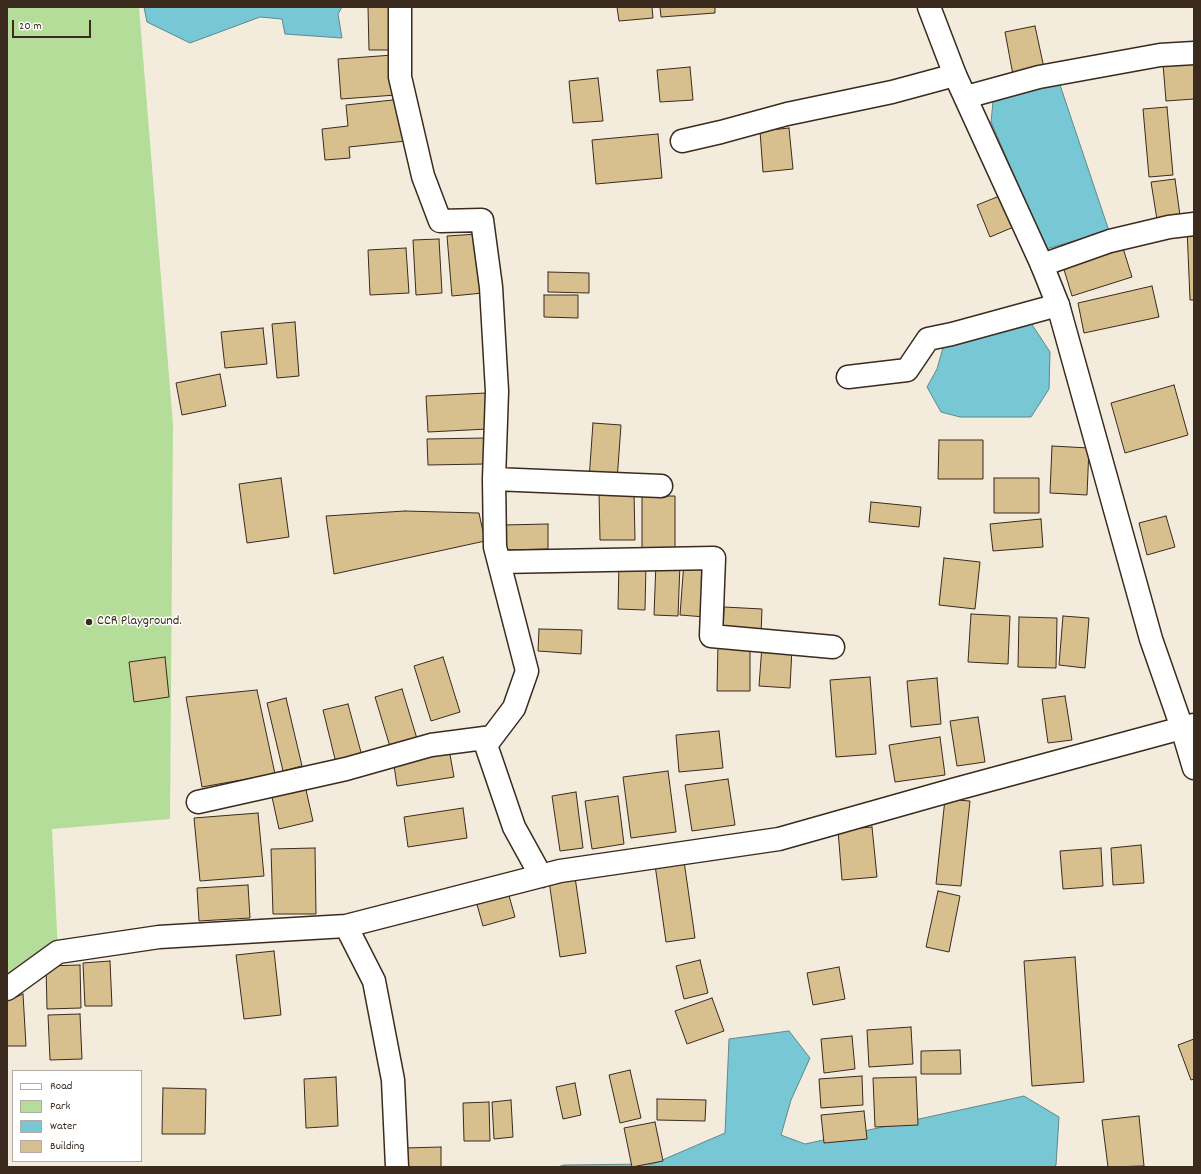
<!DOCTYPE html>
<html>
<head>
<meta charset="utf-8">
<style>
  body { margin:0 }
  #map { position:relative; width:1201px; height:1174px; overflow:hidden; background:#f3ecdd; font-family:Dekko,sans-serif }
  canvas { display:block }
  .frame { position:absolute; inset:0; border:8px solid #3b2a1e; pointer-events:none }
  .legend { position:absolute; left:12px; top:1070px; width:130px; height:92px; box-sizing:border-box; background:#fff; border:1px solid #b1aaa5; margin:0; padding:5px 7px; list-style:none; font-size:12px; color:#3b2a1e }
  .legend li { display:flex; align-items:center; gap:8px; height:20px }
  .legend b { width:20px; border:1px solid #b1aaa5 }
  .scale { position:absolute; left:12px; top:20px; width:79px; height:18px; box-sizing:border-box; border:2px solid #3b2a1e; border-top:0; padding-left:5px; font-size:12px; line-height:14px; white-space:nowrap; color:#3b2a1e; -webkit-text-stroke:3px #fff; paint-order:stroke }
</style>
</head>
<body>
<div id="map">
<canvas width="1201" height="1174"></canvas>
<div class="frame"></div>
<ul class="legend">
<li><b style="height:5px;background:#fff"></b>Road</li>
<li><b style="height:11px;background:#b4dd9a"></b>Park</li>
<li><b style="height:11px;background:#77c7d4"></b>Water</li>
<li><b style="height:11px;background:#d7bf8e"></b>Building</li>
</ul>
<div class="scale">20 m</div>
</div>
<script>
const context = document.querySelector('canvas').getContext('2d');
context.lineJoin = 'round';
function fill(path, color) { context.fillStyle = color; context.fill(path, 'evenodd'); }
const toPath = rows => new Path2D(rows.map(r => 'M' + r).join(''));
function strokePath(path, color, width, dash) { context.strokeStyle = color; context.lineWidth = width; context.lineCap = dash ? 'butt' : 'round'; context.setLineDash(dash || []); context.stroke(path); }
function write(font, color, halo, rows, align = 'center') {
  context.font = font + ' Dekko,sans-serif'; context.lineWidth = 3; context.setLineDash([]); context.textBaseline = 'middle'; context.strokeStyle = halo; context.fillStyle = color; for (const [text, x, y, turn = 0] of rows) {
    context.save(); context.translate(x, y); context.rotate((+turn || 0) * Math.PI / 180); context.textAlign = isNaN(turn) ? turn : align; if (halo) context.strokeText(text, 0, 0); context.fillText(text, 0, 0); context.restore();
  }
}
fill(toPath([
  [7,7,139,7,173,425,170,819,52,829,58,952,7,989]
]), '#b4dd9a');
const water = toPath([
  [144,7,342,7,338,14,342,38,285,34,282,19,260,17,190,43,147,22,144,7],
  [1057,76,1109,231,1046,249,991,122,993,102,1057,76],
  [1027,317,1050,352,1049,389,1031,417,960,417,941,412,927,387,937,369,946,337,1027,317],
  [789,1031,810,1058,791,1100,781,1135,805,1144,1024,1096,1059,1117,1056,1165,1054,1167,557,1167,564,1165,653,1164,725,1133,729,1039,789,1031]
]);
fill(water, '#77c7d4');
strokePath(water, '#5f888b', 1);
const building = toPath([
  [368,7,393,7,394,50,369,50,368,7],
  [617,7,652,7,653,18,619,21,617,7],
  [660,7,715,7,715,13,661,17,660,7],
  [1035,26,1044,68,1013,75,1005,32,1035,26],
  [393,55,396,95,341,99,338,59,393,55],
  [1194,61,1194,99,1166,101,1163,64,1194,61],
  [690,67,693,100,660,102,657,70,690,67],
  [598,78,603,121,573,123,569,81,598,78],
  [402,99,406,141,349,147,350,158,325,160,322,129,348,126,346,105,402,99],
  [1167,107,1173,175,1149,177,1143,109,1167,107],
  [789,128,793,169,763,172,760,131,789,128],
  [658,134,662,178,596,184,592,140,658,134],
  [1175,179,1181,223,1158,226,1151,182,1175,179],
  [1002,195,1016,226,990,237,977,205,1002,195],
  [1194,227,1194,300,1190,300,1187,228,1194,227],
  [478,234,483,293,452,296,447,236,478,234],
  [439,239,442,293,416,295,413,240,439,239],
  [1122,245,1132,277,1072,296,1062,263,1122,245],
  [406,248,409,293,370,295,368,250,406,248],
  [548,272,589,273,589,293,548,292,548,272],
  [1152,286,1159,317,1084,333,1078,303,1152,286],
  [544,295,578,295,578,318,544,317,544,295],
  [295,322,299,376,277,378,272,324,295,322],
  [263,328,267,364,225,368,221,332,263,328],
  [220,374,226,406,182,415,176,383,220,374],
  [1174,385,1188,435,1125,453,1111,403,1174,385],
  [486,393,488,429,428,432,426,396,486,393],
  [593,423,621,425,617,481,589,479,593,423],
  [485,438,485,464,428,465,427,439,485,438],
  [939,440,983,440,983,479,938,479,939,440],
  [1052,446,1089,448,1087,495,1050,493,1052,446],
  [281,478,289,537,247,543,239,484,281,478],
  [994,478,1039,478,1039,513,994,513,994,478],
  [599,492,634,492,635,540,600,540,599,492],
  [642,496,675,496,675,548,642,548,642,496],
  [871,502,921,507,919,527,869,522,871,502],
  [405,511,479,513,485,541,334,574,326,516,405,511],
  [1166,516,1175,547,1147,555,1139,523,1166,516],
  [1041,519,1043,547,993,551,990,524,1041,519],
  [548,524,548,549,504,550,503,525,548,524],
  [944,558,980,562,975,609,939,605,944,558],
  [684,562,710,565,705,617,680,615,684,562],
  [619,563,646,564,645,610,618,609,619,563],
  [656,563,680,564,678,616,654,615,656,563],
  [724,607,762,609,761,634,723,632,724,607],
  [971,614,1010,616,1008,664,968,662,971,614],
  [1063,616,1089,618,1085,668,1059,665,1063,616],
  [1019,617,1057,618,1056,668,1018,667,1019,617],
  [539,629,582,630,581,654,538,651,539,629],
  [718,644,750,644,750,691,717,691,718,644],
  [762,646,792,648,790,688,759,686,762,646],
  [165,657,169,697,134,702,129,662,165,657],
  [443,657,460,712,431,721,414,666,443,657],
  [870,677,876,754,836,757,830,680,870,677],
  [937,678,941,724,911,727,907,681,937,678],
  [402,689,418,742,391,750,375,697,402,689],
  [257,690,275,774,202,787,186,697,257,690],
  [1065,696,1072,740,1048,743,1042,699,1065,696],
  [286,698,302,766,283,771,267,703,286,698],
  [348,704,362,756,336,763,323,710,348,704],
  [978,717,985,762,957,766,950,721,978,717],
  [719,731,723,768,679,772,676,735,719,731],
  [940,737,945,775,895,782,889,745,940,737],
  [449,749,454,777,397,786,393,758,449,749],
  [668,771,676,832,631,838,623,777,668,771],
  [728,779,735,825,692,831,685,785,728,779],
  [304,781,313,821,279,829,270,788,304,781],
  [576,792,583,848,560,851,552,796,576,792],
  [618,796,624,844,592,849,585,801,618,796],
  [945,799,970,801,961,886,936,884,945,799],
  [463,808,467,838,408,847,404,817,463,808],
  [258,813,264,876,200,881,194,818,258,813],
  [872,827,877,877,842,880,838,830,872,827],
  [1141,845,1144,883,1113,885,1111,848,1141,845],
  [315,848,316,914,273,914,271,849,315,848],
  [1101,848,1103,886,1063,889,1060,851,1101,848],
  [684,861,695,938,666,942,655,865,684,861],
  [575,877,586,953,560,957,549,881,575,877],
  [248,885,250,918,199,921,197,888,248,885],
  [938,891,960,896,949,952,926,947,938,891],
  [508,892,515,917,483,926,476,901,508,892],
  [274,951,281,1015,244,1019,236,955,274,951],
  [1075,957,1084,1082,1032,1086,1024,961,1075,957],
  [700,960,708,993,684,999,676,966,700,960],
  [110,961,112,1006,85,1006,83,963,110,961],
  [80,965,81,1008,47,1009,46,966,80,965],
  [839,967,845,999,813,1005,807,973,839,967],
  [23,994,26,1046,7,1046,7,1001,23,994],
  [712,998,724,1031,687,1044,675,1011,712,998],
  [80,1014,82,1059,50,1060,48,1015,80,1014],
  [911,1027,913,1064,869,1067,867,1030,911,1027],
  [852,1036,855,1069,824,1073,821,1039,852,1036],
  [1194,1039,1194,1079,1191,1080,1178,1045,1194,1039],
  [960,1050,961,1074,921,1074,921,1051,960,1050],
  [630,1070,641,1118,620,1123,609,1075,630,1070],
  [862,1076,863,1105,821,1108,819,1079,862,1076],
  [336,1077,338,1126,306,1128,304,1079,336,1077],
  [916,1077,918,1125,875,1127,873,1078,916,1077],
  [575,1083,581,1115,563,1119,556,1087,575,1083],
  [163,1088,206,1089,205,1134,162,1134,163,1088],
  [657,1099,706,1100,705,1121,657,1120,657,1099],
  [511,1100,513,1137,494,1139,492,1102,511,1100],
  [489,1102,490,1141,464,1141,463,1103,489,1102],
  [864,1111,867,1139,824,1143,821,1115,864,1111],
  [1139,1116,1144,1166,1108,1167,1102,1120,1139,1116],
  [655,1122,663,1161,632,1167,624,1128,655,1122],
  [441,1147,441,1167,405,1167,405,1148,441,1147]
]);
fill(building, '#d7bf8e');
strokePath(building, '#3b2a1e', 1);
const street = toPath([
  [400,7,400,77,423,176,440,221,482,220,491,287,497,391,494,479,495,547,527,671,514,708,486,745,514,827,541,876],
  [966,97,1039,77,1160,55,1194,53],
  [682,141,721,132,787,114,892,92,955,75],
  [1042,265,1110,241,1169,227,1194,224],
  [848,377,907,370,928,339,952,334,1058,305],
  [494,479,661,486],
  [499,562,714,558,711,636,833,647],
  [198,802,346,769,431,745,492,737],
  [346,926,374,981,393,1080,397,1167],
  [7,989,58,952,159,937,346,926,560,871,779,839,956,789,1182,728,1194,725]
]);
const secondary = toPath([
  [929,7,955,75,1042,265,1058,305,1151,639,1182,728,1194,768]
]);
strokePath(street, '#3b2a1e', 25);
strokePath(secondary, '#3b2a1e', 25);
strokePath(street, '#fff', 22);
strokePath(secondary, '#fff', 22);
for (const [x, y, r, color] of [
  [89,622,4,"#3b2a1e"]
]) { const dot = new Path2D(); dot.arc(x, y, r, 0, 2 * Math.PI); context.fillStyle = color; context.fill(dot); strokePath(dot, '#fff', 1.5); }
write('14px', '#3b2a1e', '#fff', [
  ["CCR Playground.",97,622]
], 'left');
</script>
</body>
</html>
